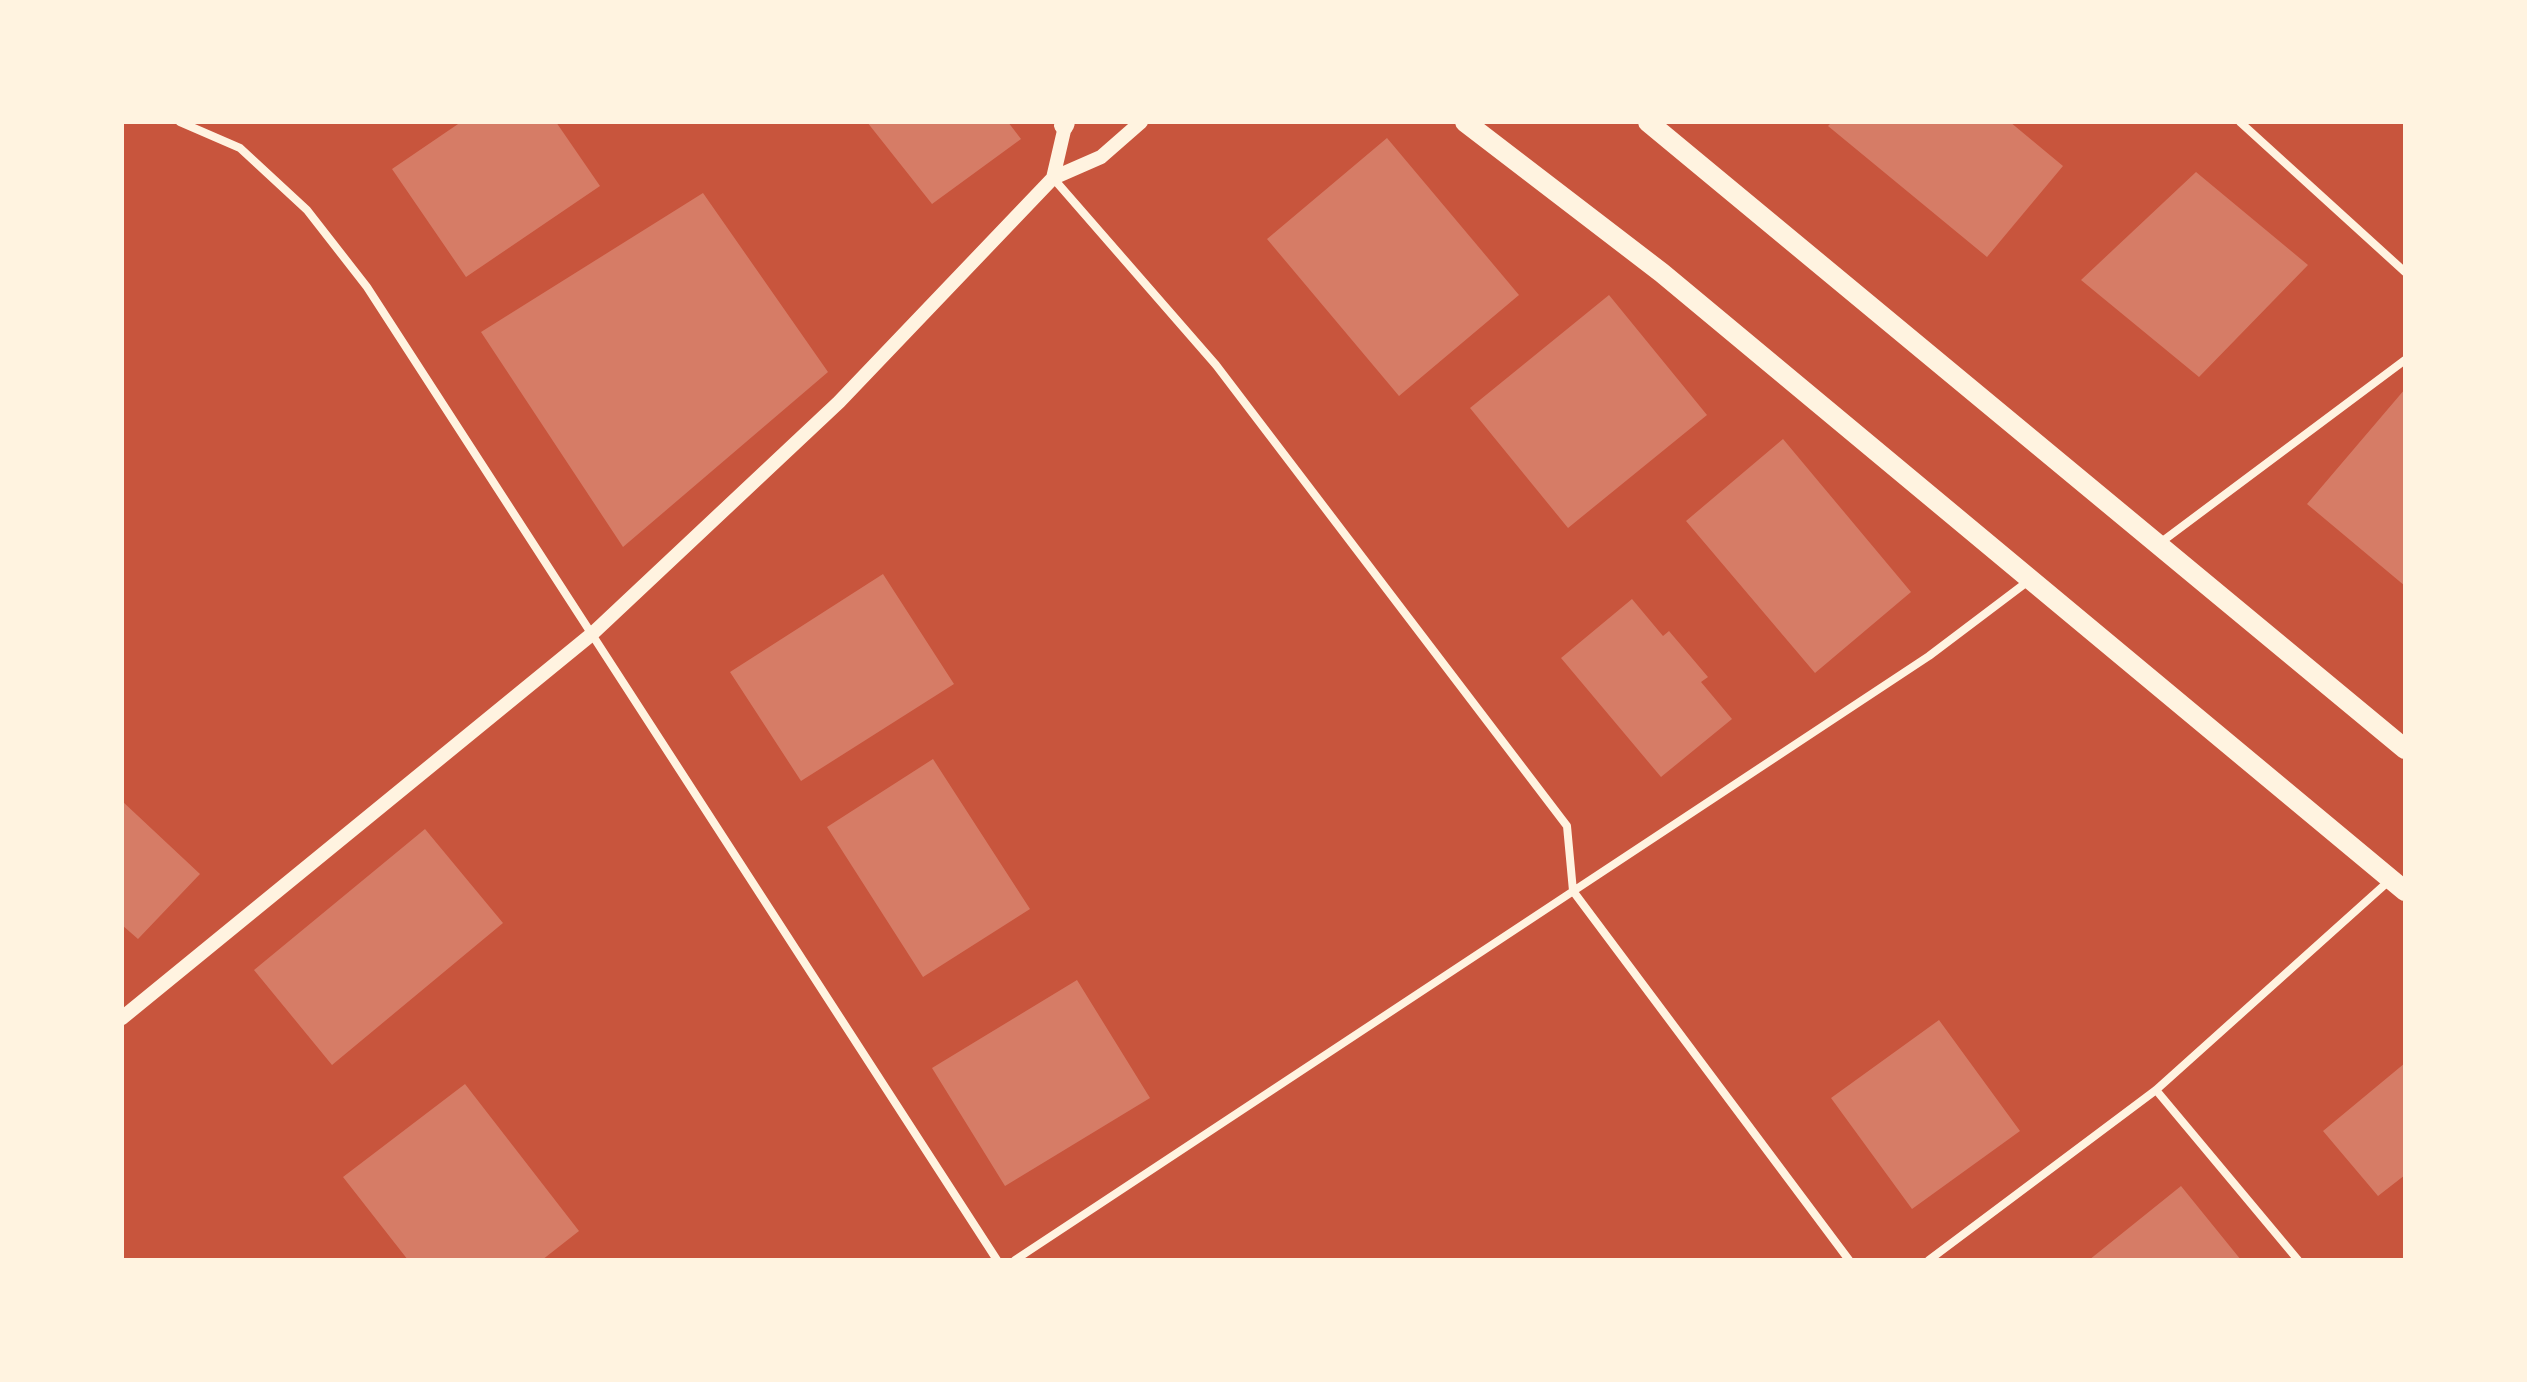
<!DOCTYPE html>
<html>
<head>
<meta charset="utf-8">
<style>
  body { margin:0 }
  #map { position:relative; width:2527px; height:1382px; overflow:hidden; background:#c8553d; font-family:"Times New Roman",serif }
  canvas { display:block }
  .frame { position:absolute; inset:0; border:124px solid #fff3e0; pointer-events:none }
</style>
</head>
<body>
<div id="map">
<canvas width="2527" height="1382"></canvas>
<div class="frame"></div>
</div>
<script>
const context = document.querySelector('canvas').getContext('2d');
context.lineJoin = 'round';
function fill(path, color) { context.fillStyle = color; context.fill(path, 'evenodd'); }
const toPath = rows => new Path2D(rows.map(r => 'M' + r).join(''));
function strokePath(path, color, width, dash) { context.strokeStyle = color; context.lineWidth = width; context.lineCap = dash ? 'butt' : 'round'; context.setLineDash(dash || []); context.stroke(path); }
fill(toPath([
  [461,122,556,122,600,186,466,277,392,169],
  [867,122,1008,122,1021,139,932,204],
  [1832,122,2010,122,2063,166,1987,257,1828,126],
  [1387,138,1519,295,1399,396,1267,239],
  [2196,172,2308,265,2199,377,2081,280],
  [703,193,828,372,623,547,481,332],
  [1609,295,1707,415,1568,528,1470,408],
  [2405,389,2405,586,2307,504],
  [1783,439,1911,592,1815,673,1686,521],
  [883,574,954,684,801,781,730,672],
  [1632,599,1663,636,1669,631,1708,677,1701,682,1732,719,1661,777,1561,658],
  [933,759,1030,909,923,977,827,827],
  [122,801,200,874,138,939,122,925],
  [425,829,503,923,332,1065,254,970],
  [1077,980,1150,1098,1005,1186,932,1068],
  [1939,1020,2020,1131,1912,1209,1831,1098],
  [2405,1063,2405,1175,2378,1196,2323,1131],
  [465,1084,579,1231,542,1260,408,1260,343,1177],
  [2181,1186,2241,1260,2089,1260]
]), '#d67c66');
strokePath(toPath([
  [180,122,240,148,307,210,367,287,997,1260],
  [2240,122,2405,272],
  [1053,178,1216,365,1567,826,1573,891,1849,1260],
  [2160,543,2405,360],
  [2156,1090,2298,1260],
  [1015,1260,1929,656,2031,579],
  [1929,1260,2156,1090,2390,880]
]), '#fff3e0', 8);
strokePath(toPath([
  [1053,178,1066,122],
  [122,1018,592,634,839,402,1053,178,1101,157,1141,122]
]), '#fff3e0', 14);
strokePath(toPath([
  [1465,122,1662,273,2405,891],
  [1648,122,2405,749],
  [1064,125,1065,122]
]), '#fff3e0', 20);
</script>
</body>
</html>
